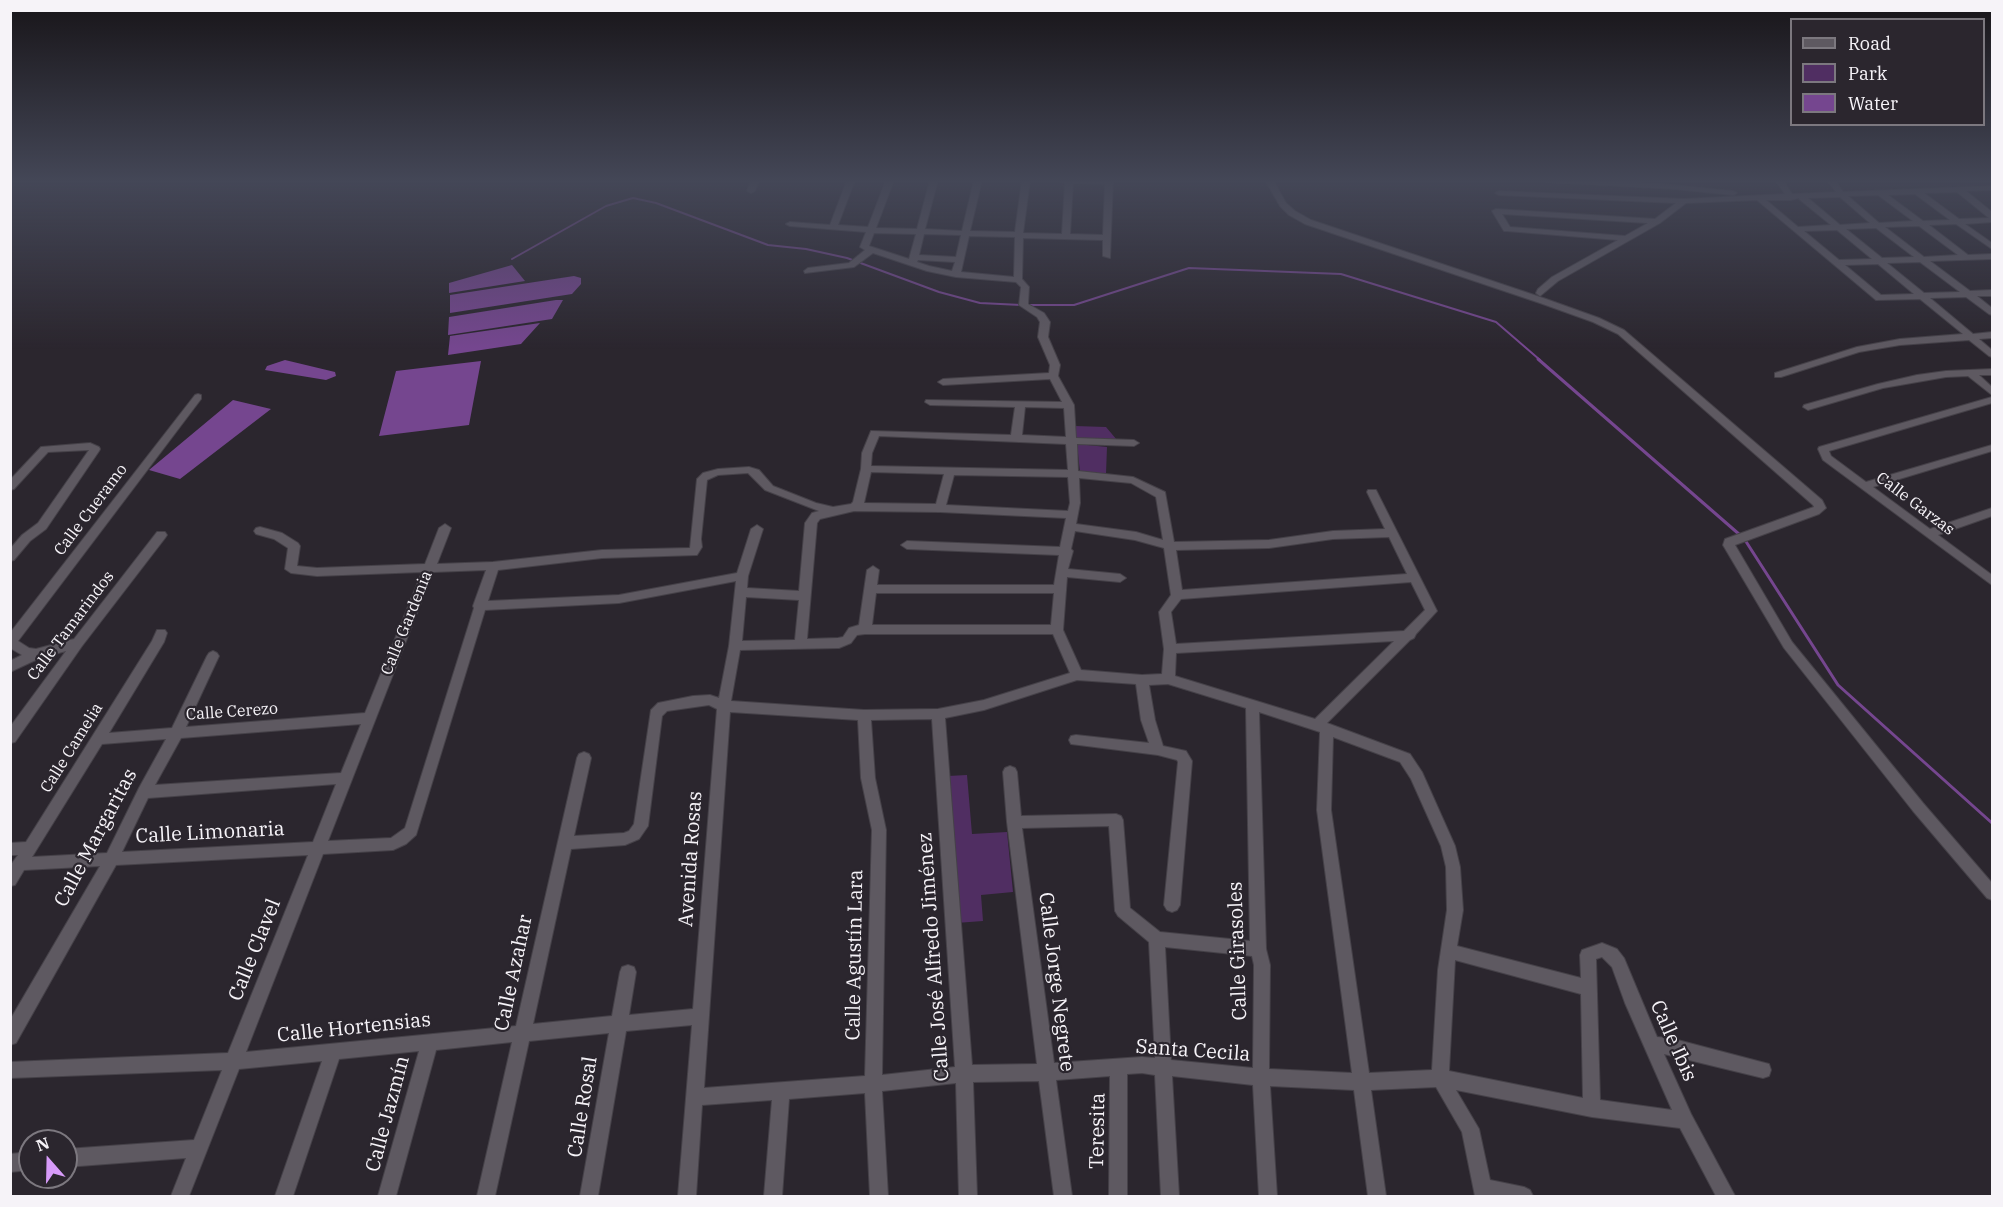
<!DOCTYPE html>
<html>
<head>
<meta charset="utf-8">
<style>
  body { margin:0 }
  #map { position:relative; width:2003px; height:1207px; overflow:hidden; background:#2b262e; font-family:"IBM Plex Serif",serif }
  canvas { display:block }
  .frame { position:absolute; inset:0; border:12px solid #f6f3f8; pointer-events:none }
  .legend { position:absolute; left:1790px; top:18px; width:195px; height:108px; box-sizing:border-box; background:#2b262e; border:2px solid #7c787f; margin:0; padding:8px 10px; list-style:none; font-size:18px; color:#f6f3f8 }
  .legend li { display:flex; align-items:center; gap:12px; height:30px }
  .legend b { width:30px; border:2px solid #7c787f }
  .north { position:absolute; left:18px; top:1129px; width:60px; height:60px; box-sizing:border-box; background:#2b262e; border:2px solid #7c787f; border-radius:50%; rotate:340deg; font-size:16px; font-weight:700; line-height:24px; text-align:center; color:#f6f3f8 }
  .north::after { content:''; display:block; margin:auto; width:21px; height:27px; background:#d79bf9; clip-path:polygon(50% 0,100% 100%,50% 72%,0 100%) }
</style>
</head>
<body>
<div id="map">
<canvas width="2003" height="1207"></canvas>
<div class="frame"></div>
<ul class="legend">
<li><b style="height:8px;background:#5e5961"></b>Road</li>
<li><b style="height:16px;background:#502e62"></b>Park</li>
<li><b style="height:16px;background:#75468f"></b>Water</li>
</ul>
<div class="north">N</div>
</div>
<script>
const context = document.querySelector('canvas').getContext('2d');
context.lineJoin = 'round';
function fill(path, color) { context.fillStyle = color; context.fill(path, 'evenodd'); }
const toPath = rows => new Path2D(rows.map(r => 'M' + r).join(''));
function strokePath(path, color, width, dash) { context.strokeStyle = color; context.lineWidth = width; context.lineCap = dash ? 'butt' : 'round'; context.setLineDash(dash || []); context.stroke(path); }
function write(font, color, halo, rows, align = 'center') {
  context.font = font + ' "IBM Plex Serif",serif'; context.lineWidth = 4.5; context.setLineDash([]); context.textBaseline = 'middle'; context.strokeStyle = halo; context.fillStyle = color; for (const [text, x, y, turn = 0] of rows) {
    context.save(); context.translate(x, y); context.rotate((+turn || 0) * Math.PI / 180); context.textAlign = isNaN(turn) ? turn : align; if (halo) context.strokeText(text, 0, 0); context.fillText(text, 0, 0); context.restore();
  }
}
fill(toPath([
  [1075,426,1106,427,1117,440,1075,438],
  [1077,444,1107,447,1106,474,1080,472],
  [967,775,972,834,1007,832,1013,892,981,895,983,921,956,923,948,776]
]), '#502e62');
fill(toPath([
  [512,265,525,281,449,293,449,283],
  [574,276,581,278,581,284,572,294,450,313,450,295],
  [556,300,563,300,552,319,448,335,449,317],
  [540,323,521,344,448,355,450,336],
  [285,360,335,372,336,376,326,380,265,370,267,366],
  [481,361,469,425,379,436,396,371],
  [233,400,271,409,180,479,149,470]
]), '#75468f');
strokePath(toPath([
  [512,259,606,206,633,198,656,203,768,245,806,249,847,258,939,292,980,303,1021,305],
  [1027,305,1074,305,1189,268,1341,274,1496,322,1540,360]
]), '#75468f', 2);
strokePath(toPath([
  [1538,359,1740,535],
  [1745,540,1838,685,1992,823]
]), '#75468f', 3);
const street = toPath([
  [751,180,759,180,755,191,751,193,747,191,751,180],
  [847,180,855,180,838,225,868,227,886,180,894,180,876,228,917,229,930,180,938,180,925,229,962,231,974,180,982,180,970,231,1015,232,1022,180,1030,180,1023,233,1062,234,1065,183,1055,180,1113,180,1110,258,1103,256,1103,240,1023,238,1022,279,1029,287,1028,304,1044,313,1050,322,1048,337,1060,365,1058,376,1074,405,1076,438,1134,440,1139,443,1134,446,1077,444,1078,471,1133,477,1165,492,1174,542,1269,540,1333,531,1385,529,1367,492,1368,490,1376,490,1437,611,1416,634,1414,638,1410,640,1327,723,1410,754,1422,772,1455,846,1460,867,1463,910,1457,946,1581,978,1580,955,1582,950,1602,943,1617,949,1624,958,1657,1037,1670,1038,1769,1064,1771,1070,1769,1076,1763,1078,1664,1054,1691,1114,1735,1196,1716,1196,1680,1128,1592,1117,1456,1090,1479,1129,1490,1180,1524,1187,1530,1190,1533,1196,1475,1196,1462,1132,1436,1087,1371,1090,1386,1196,1368,1196,1354,1090,1270,1086,1277,1196,1259,1196,1253,1085,1172,1076,1179,1196,1161,1196,1155,1075,1142,1073,1127,1074,1127,1196,1109,1196,1110,1076,1056,1080,1072,1196,1054,1196,1039,1081,973,1082,977,1196,959,1196,956,1083,882,1091,888,1196,870,1196,865,1093,789,1099,782,1196,764,1196,772,1100,702,1105,696,1196,678,1196,692,1025,626,1031,598,1196,580,1196,609,1033,529,1041,495,1196,477,1196,512,1042,436,1050,396,1196,378,1196,419,1051,339,1059,293,1196,275,1196,322,1061,239,1069,189,1196,171,1196,186,1158,66,1167,66,1149,194,1140,222,1070,10,1078,10,1062,228,1053,308,855,116,865,16,1043,10,1045,10,1020,100,866,24,870,15,885,10,886,10,866,18,855,10,855,10,843,26,842,152,641,157,630,165,630,167,633,164,642,109,733,172,728,207,656,209,653,213,651,217,653,219,656,186,727,365,713,422,572,317,576,291,573,285,569,288,548,274,539,256,534,254,531,256,528,260,527,282,533,298,543,300,546,297,566,317,568,425,564,439,528,445,524,451,528,437,564,493,562,602,550,690,548,697,479,703,473,718,469,749,467,759,470,773,486,816,503,833,507,851,504,853,502,861,469,862,453,871,431,1011,435,1015,407,930,405,925,402,926,400,1062,402,1050,379,943,385,938,382,943,379,1049,373,1050,365,1038,337,1040,322,1037,317,1019,305,1021,287,1016,282,956,277,927,271,873,253,854,267,805,273,804,271,808,268,849,263,865,250,860,247,866,232,790,226,786,224,790,222,830,225,847,180],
  [1073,183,1105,184,1103,235,1070,234,1073,183],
  [874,233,916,234,909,259,869,246,874,233],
  [924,234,961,235,956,257,919,255,924,234],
  [969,236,1015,237,1014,277,961,272,969,236],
  [918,260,955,262,952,271,929,266,917,262,918,260],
  [1025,407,1064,408,1066,437,1022,435,1025,407],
  [879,436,1066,444,1068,470,871,466,872,453,879,436],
  [871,472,944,474,936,504,864,503,871,472],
  [748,473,765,490,819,511,812,513,805,523,799,591,747,588,748,576,763,529,757,525,751,529,737,573,619,595,488,601,498,570,602,558,697,555,702,547,701,539,707,480,718,475,748,473],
  [954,475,1068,477,1070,503,1068,511,946,505,954,475],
  [1079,478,1131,483,1156,497,1163,540,1136,532,1076,524,1080,503,1079,478],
  [854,511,940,512,1066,518,1060,547,907,541,901,545,907,549,1059,555,1054,585,877,585,879,570,873,566,867,570,859,625,849,628,843,637,838,638,807,639,817,523,820,519,854,511],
  [1075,531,1135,540,1164,548,1171,595,1159,612,1164,649,1162,674,1142,675,1081,670,1063,630,1067,577,1120,582,1126,578,1120,574,1068,569,1073,551,1071,549,1075,531],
  [1389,537,1407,574,1182,590,1176,550,1269,548,1333,539,1389,537],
  [486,570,473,606,474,608,405,828,391,838,328,841,433,572,486,570],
  [736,581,729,646,719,698,710,695,693,696,658,703,651,710,634,824,629,831,624,833,574,836,591,758,589,754,584,752,579,754,577,758,516,1026,246,1052,323,854,393,850,406,844,416,835,485,610,619,603,736,581],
  [1411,582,1425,610,1404,631,1176,644,1171,612,1181,599,1411,582],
  [876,593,1054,593,1051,625,872,625,876,593],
  [746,597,799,600,795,640,742,641,746,597],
  [865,634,1053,634,1070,673,984,700,938,709,864,710,731,701,740,650,839,648,851,643,857,635,865,634],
  [1394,641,1315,719,1175,676,1176,653,1394,641],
  [1077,680,1136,684,1141,720,1149,743,1076,735,1071,736,1069,740,1071,744,1158,755,1177,760,1178,762,1164,905,1167,910,1172,912,1177,910,1180,905,1192,761,1186,751,1163,746,1155,720,1149,685,1168,684,1246,708,1250,941,1160,932,1130,908,1123,820,1121,816,1116,814,1021,816,1017,772,1015,768,1010,766,1005,768,1003,772,1007,822,1037,1064,972,1065,945,718,984,710,1077,680],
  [709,705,717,709,693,1009,629,1015,636,972,634,967,628,965,622,967,620,972,612,1016,533,1024,571,849,625,845,639,839,648,826,662,716,667,711,709,705],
  [730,712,858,720,861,778,872,830,865,1076,704,1088,730,712],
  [1259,712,1320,732,1317,810,1352,1073,1269,1069,1270,965,1266,949,1259,712],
  [932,719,955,1067,882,1075,886,830,875,778,871,720,932,719],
  [361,724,341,773,155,785,181,738,361,724],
  [1333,737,1400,762,1411,779,1441,846,1446,867,1447,910,1438,970,1432,1070,1369,1073,1331,810,1333,737],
  [166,739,139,788,107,853,32,857,102,744,166,739],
  [336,784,313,842,122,852,148,798,336,784],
  [1109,826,1115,911,1118,916,1149,942,1155,1058,1142,1057,1054,1063,1022,828,1109,826],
  [1165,947,1252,956,1254,965,1253,1068,1171,1060,1165,947],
  [1602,957,1612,967,1625,1003,1672,1110,1600,1100,1596,959,1602,957],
  [1455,960,1581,994,1583,1098,1449,1071,1455,960],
  [1265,180,1273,180,1286,203,1295,211,1311,220,1546,299,1599,318,1624,330,1822,500,1826,508,1819,514,1735,545,1792,642,1923,803,1992,883,1992,900,1987,898,1913,811,1784,648,1723,545,1725,539,1811,508,1814,507,1813,505,1618,334,1593,322,1540,303,1305,224,1289,215,1280,206,1265,180],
  [1542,180,1585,180,1674,185,1733,191,1737,193,1733,195,1674,189,1546,182,1542,180],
  [1775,180,1783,180,1792,194,1836,192,1827,180,1835,180,1843,192,1992,186,1992,190,1966,191,1992,212,1992,222,1965,224,1992,243,1992,249,1956,224,1929,225,1968,255,1992,254,1992,259,1930,261,1970,291,1992,290,1992,296,1977,296,1992,308,1992,315,1989,314,1966,297,1930,298,1973,334,1992,332,1992,338,1979,339,1992,350,1992,357,1989,356,1969,340,1900,345,1859,352,1781,377,1775,377,1775,373,1857,347,1900,339,1963,334,1920,299,1876,300,1757,200,1686,203,1660,223,1558,281,1540,296,1536,293,1538,289,1552,277,1618,240,1507,231,1504,231,1492,211,1496,209,1655,219,1676,203,1499,195,1495,193,1499,191,1684,199,1785,194,1775,180],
  [1957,192,1989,218,1959,219,1924,193,1957,192],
  [1915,194,1950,220,1923,221,1888,195,1915,194],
  [1878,195,1913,221,1879,223,1848,196,1878,195],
  [1840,197,1870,223,1840,225,1808,198,1840,197],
  [1799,198,1799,199,1831,225,1798,227,1766,200,1791,200,1799,198],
  [1502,214,1648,223,1625,236,1510,227,1502,214],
  [1919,226,1958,255,1924,257,1885,227,1919,226],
  [1876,228,1914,257,1882,258,1846,229,1876,228],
  [1837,230,1872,259,1839,260,1804,231,1837,230],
  [1920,262,1960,292,1924,293,1887,263,1920,262],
  [1878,264,1914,294,1881,295,1845,265,1878,264],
  [1992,369,1992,375,1979,375,1992,387,1992,395,1968,376,1946,377,1883,388,1808,410,1803,407,1804,405,1878,384,1917,375,1946,371,1992,369],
  [198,394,201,395,201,399,18,641,29,648,36,649,74,639,157,532,165,532,167,535,165,538,82,646,15,742,10,743,10,727,66,651,40,658,10,672,10,661,22,655,10,648,10,633,195,395,198,394],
  [1992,397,1992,403,1829,451,1831,456,1866,482,1992,445,1992,451,1873,487,1930,529,1992,508,1992,516,1938,535,1992,575,1992,585,1823,460,1818,449,1819,447,1992,397],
  [90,443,99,447,100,449,99,451,46,529,30,541,14,560,10,561,10,549,22,535,38,523,89,450,48,452,14,489,10,490,10,480,41,447,90,443],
  [30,1152,30,1170,10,1172,10,1154,30,1152]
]);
strokePath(street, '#454148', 2);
fill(street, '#5e5961');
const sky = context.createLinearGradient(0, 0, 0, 349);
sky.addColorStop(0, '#181519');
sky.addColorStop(0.52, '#444757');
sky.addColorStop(1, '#44475700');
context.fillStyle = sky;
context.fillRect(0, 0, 2003, 349);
write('16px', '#f6f3f8', '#2b262e', [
  ["Calle Garzas",1915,504,37],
  ["Calle Cueramo",91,510,-53],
  ["Calle Gardenia",407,623,-68],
  ["Calle Tamarindos",71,626,-53],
  ["Calle Cerezo",232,712,-4],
  ["Calle Camelia",72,748,-58]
]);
write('20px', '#f6f3f8', '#2b262e', [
  ["Calle Limonaria",210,833,-3],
  ["Calle Margaritas",96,838,-62],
  ["Avenida Rosas",691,859,-86],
  ["Calle Clavel",255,950,-68],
  ["Calle Girasoles",1238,951,-92],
  ["Calle Agustín Lara",855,955,-89],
  ["Calle José Alfredo Jiménez",934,957,-94],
  ["Calle Azahar",514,973,-78],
  ["Calle Jorge Negrete",1056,982,83],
  ["Calle Hortensias",354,1028,-6],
  ["Calle Ibis",1673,1041,66],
  ["Santa Cecila",1193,1051,4],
  ["Calle Rosal",583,1107,-81],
  ["Calle Jazmín",388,1114,-75],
  ["Teresita",1098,1131,-89]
]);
</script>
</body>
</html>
